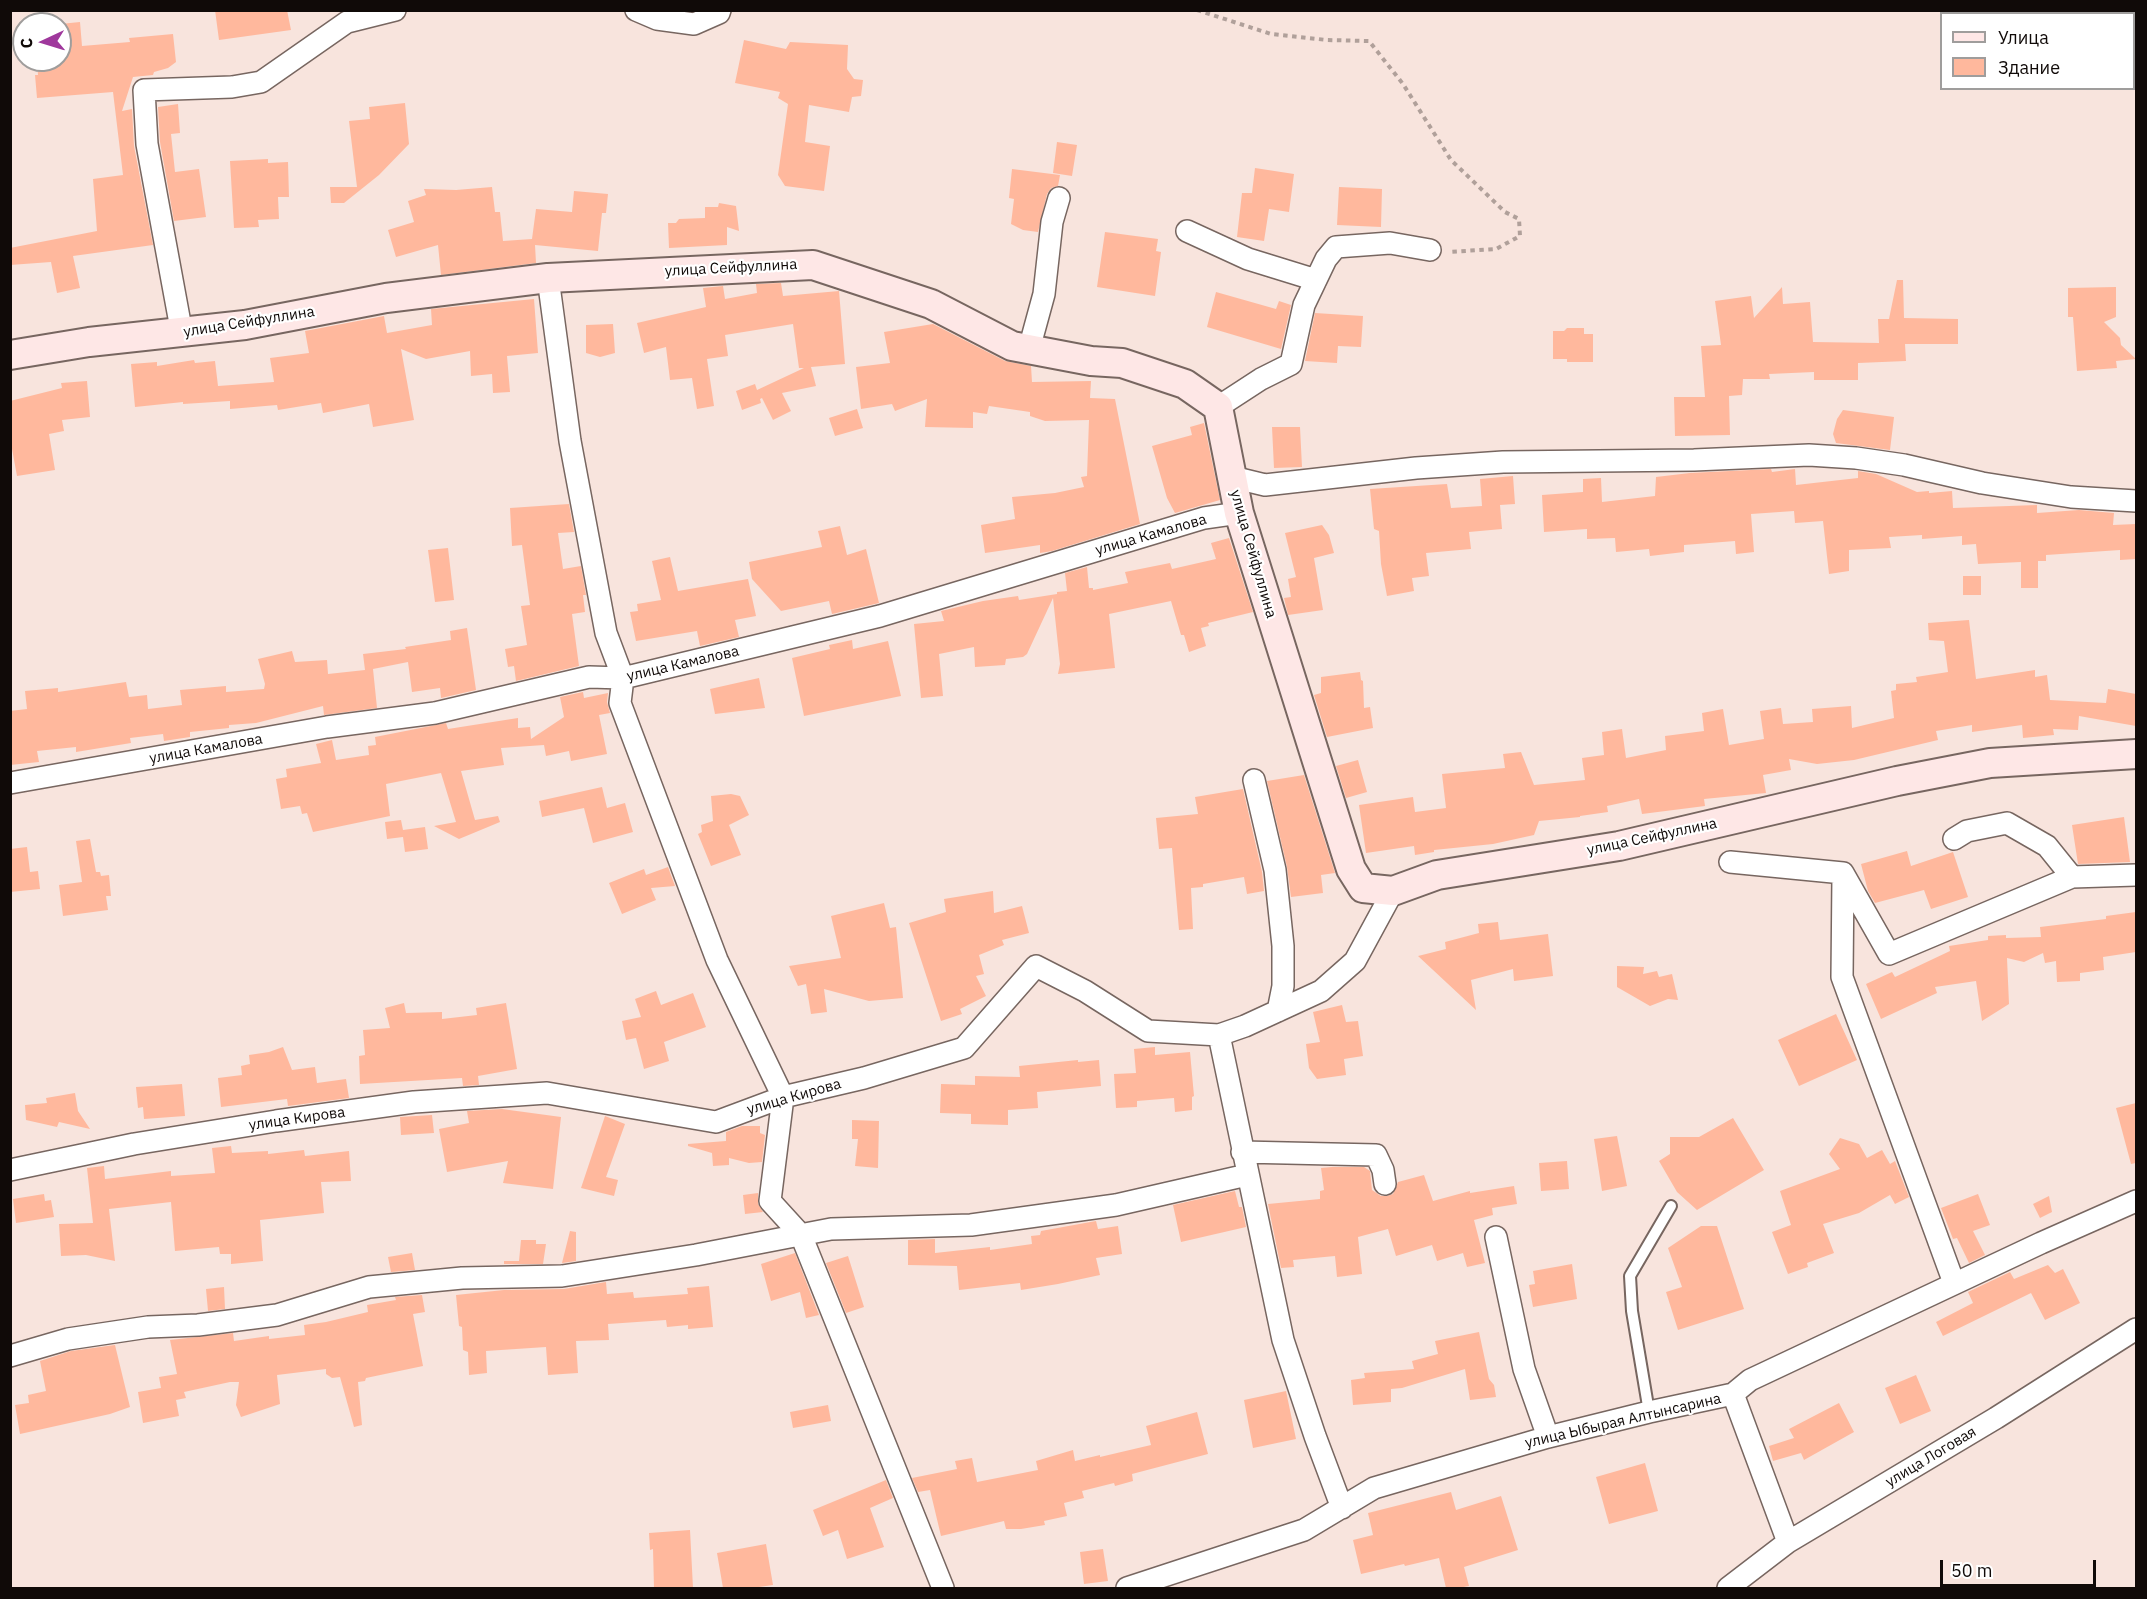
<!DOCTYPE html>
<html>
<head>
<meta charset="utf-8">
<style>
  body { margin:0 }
  #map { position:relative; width:2147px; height:1599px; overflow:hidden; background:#f8e4dd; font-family:"IBM Plex Sans",sans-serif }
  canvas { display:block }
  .frame { position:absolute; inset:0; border:12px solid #100a08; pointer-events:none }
  .legend { position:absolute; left:1940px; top:12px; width:195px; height:78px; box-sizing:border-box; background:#fff; border:2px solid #9f9d9c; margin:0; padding:8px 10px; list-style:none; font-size:18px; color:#100a08 }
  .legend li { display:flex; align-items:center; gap:12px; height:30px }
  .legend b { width:30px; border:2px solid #9f9d9c }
  .north { position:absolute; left:12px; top:12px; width:60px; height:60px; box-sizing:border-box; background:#fff; border:2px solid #9f9d9c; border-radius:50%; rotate:266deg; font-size:16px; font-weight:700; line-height:24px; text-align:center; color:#100a08 }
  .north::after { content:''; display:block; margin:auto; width:21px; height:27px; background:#9f389c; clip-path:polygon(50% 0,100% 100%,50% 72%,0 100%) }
  .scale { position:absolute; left:1940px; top:1560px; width:156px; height:27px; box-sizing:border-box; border:3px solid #100a08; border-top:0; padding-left:8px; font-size:18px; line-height:21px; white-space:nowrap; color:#100a08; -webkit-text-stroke:4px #fff; paint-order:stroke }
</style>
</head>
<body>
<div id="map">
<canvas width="2147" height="1599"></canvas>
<div class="frame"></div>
<ul class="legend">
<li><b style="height:8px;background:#fee7e6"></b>Улица</li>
<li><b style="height:16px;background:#ffb89d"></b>Здание</li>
</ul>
<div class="north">С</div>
<div class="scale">50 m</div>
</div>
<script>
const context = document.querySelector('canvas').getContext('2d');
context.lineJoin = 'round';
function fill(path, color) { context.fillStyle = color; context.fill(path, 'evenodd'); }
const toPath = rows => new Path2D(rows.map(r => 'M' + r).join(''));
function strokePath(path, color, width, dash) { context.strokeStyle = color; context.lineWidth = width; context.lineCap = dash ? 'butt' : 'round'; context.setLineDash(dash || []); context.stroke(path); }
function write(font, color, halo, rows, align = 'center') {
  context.font = font + ' "IBM Plex Sans",sans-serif'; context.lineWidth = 4.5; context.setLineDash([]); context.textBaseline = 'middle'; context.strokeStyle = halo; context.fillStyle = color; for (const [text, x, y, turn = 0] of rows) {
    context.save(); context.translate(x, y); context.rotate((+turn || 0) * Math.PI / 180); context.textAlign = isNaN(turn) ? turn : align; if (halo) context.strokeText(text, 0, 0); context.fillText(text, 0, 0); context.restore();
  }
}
fill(toPath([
  [215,10,287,10,291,30,219,40],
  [80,22,82,46,130,42,129,38,173,34,176,62,168,68,154,72,153,75,133,77,122,111,132,109,134,146,153,245,73,256,80,288,57,293,51,262,10,265,10,248,97,231,93,179,123,175,113,92,37,98,35,75,38,75,37,60,60,60,60,24],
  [744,40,786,49,790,42,848,45,847,69,854,79,863,80,861,96,852,97,849,112,809,105,805,142,830,146,824,191,785,186,778,175,788,104,778,98,780,92,735,83],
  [405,103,409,144,379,175,344,203,331,203,330,187,357,187,349,121,370,119,369,107],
  [178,104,180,133,171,134,175,172,199,169,206,217,174,221,160,142,158,107],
  [1057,142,1077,145,1072,176,1053,173],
  [268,159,268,163,288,162,289,197,278,197,279,219,258,220,259,227,234,228,230,161],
  [1255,168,1294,174,1289,212,1269,209,1264,241,1237,237,1242,193,1252,193],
  [1012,169,1060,175,1058,186,1051,188,1047,194,1038,232,1023,230,1011,224,1014,199,1009,198],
  [492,187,495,212,500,212,503,241,532,239,536,209,572,212,574,191,608,194,606,213,602,213,598,251,535,245,536,263,441,275,438,245,396,257,388,230,414,222,408,201,426,195,424,189,456,190],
  [1339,187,1382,189,1381,227,1337,225],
  [719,203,736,206,739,231,727,227,727,245,669,248,668,223,676,223,679,219,705,218,705,207,718,207],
  [1105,232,1158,239,1156,251,1161,252,1155,296,1097,287],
  [1897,280,1903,280,1904,318,1958,319,1958,344,1905,344,1906,361,1858,363,1858,380,1814,380,1814,372,1769,374,1770,379,1743,379,1742,395,1729,396,1730,435,1675,436,1674,397,1705,397,1701,346,1721,345,1715,301,1751,296,1754,318,1782,287,1783,304,1810,302,1813,342,1879,343,1878,319,1889,319],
  [781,283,783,296,839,291,845,364,811,367,816,386,782,393,791,411,773,420,762,398,760,399,761,403,742,410,736,391,755,384,757,390,804,368,799,368,793,324,725,335,728,356,707,359,714,406,697,409,692,378,670,380,666,347,644,353,637,323,706,307,703,288,723,286,725,299,757,293,756,284],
  [2116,287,2116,317,2104,322,2120,338,2121,345,2136,359,2116,361,2117,368,2077,371,2073,317,2068,317,2068,288],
  [1216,292,1276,309,1279,301,1291,305,1281,349,1207,327],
  [534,299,538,353,507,356,510,392,493,393,492,374,471,376,470,351,426,359,401,349,414,420,373,427,369,404,323,413,321,403,278,410,277,405,230,409,230,401,183,404,183,402,135,407,131,364,157,362,157,366,194,360,195,363,215,361,218,386,274,382,270,358,309,353,305,331,384,316,387,333,432,325,431,309],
  [1315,313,1363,316,1361,347,1338,346,1337,363,1305,361],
  [613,324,615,353,600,357,586,353,586,325],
  [933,324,1005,361,1031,366,1032,382,1091,381,1090,398,1115,399,1140,524,1052,551,1040,553,1040,545,985,553,981,525,1015,519,1012,497,1055,493,1084,487,1081,477,1087,476,1089,420,1045,421,1030,416,1030,412,989,406,987,414,973,412,973,428,925,427,927,399,895,411,892,404,861,409,856,367,890,363,884,332],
  [1567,328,1584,328,1584,334,1593,334,1593,362,1567,362,1567,359,1553,359,1553,331,1564,331],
  [87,381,90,417,62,420,64,431,49,434,55,470,17,476,10,438,10,401,62,388,61,383],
  [857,409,863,428,835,436,829,418],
  [1843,410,1894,417,1890,450,1836,443,1833,434,1837,419],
  [1204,423,1220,500,1175,513,1167,498,1152,446,1192,435,1190,427],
  [1272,427,1300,427,1302,467,1274,468],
  [1771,469,1772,472,1795,469,1796,485,1858,478,1858,471,1876,474,1917,492,1929,491,1929,493,1952,491,1953,508,2037,505,2037,513,2079,510,2114,513,2113,525,2136,524,2136,559,2120,560,2120,550,2046,555,2046,561,2038,561,2038,588,2021,588,2021,562,1978,564,1976,544,1962,545,1962,536,1922,539,1922,535,1889,537,1891,548,1849,550,1849,571,1829,574,1823,521,1795,523,1794,511,1751,514,1754,552,1736,554,1735,541,1684,545,1684,552,1650,556,1649,549,1616,552,1615,538,1587,539,1587,529,1544,532,1542,495,1583,492,1583,479,1601,478,1602,502,1655,496,1656,477,1690,473],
  [1513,476,1515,504,1500,505,1502,529,1469,532,1471,549,1426,553,1429,576,1412,578,1414,591,1387,596,1381,564,1379,531,1374,529,1370,489,1447,484,1451,508,1482,506,1480,479],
  [569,504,574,532,558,533,563,569,581,566,586,595,583,595,585,612,572,614,579,666,516,681,514,666,508,667,505,649,527,645,521,606,530,605,522,545,512,546,510,508],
  [1322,525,1329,535,1334,553,1314,558,1323,610,1288,615,1284,598,1291,597,1288,579,1296,577,1285,533],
  [840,526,847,555,866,549,879,603,832,614,829,601,781,611,752,579,749,562,822,547,818,531],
  [1229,538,1253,612,1208,623,1209,626,1201,628,1206,646,1189,652,1184,635,1181,635,1171,601,1109,614,1115,668,1058,674,1060,664,1053,598,1027,654,1023,657,1006,659,1005,665,975,667,974,647,939,654,943,696,921,698,914,624,944,621,941,611,983,601,1018,596,1019,600,1057,594,1057,592,1067,591,1065,573,1087,567,1089,588,1093,588,1093,590,1128,583,1125,572,1170,563,1172,569,1216,559,1211,543],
  [448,548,454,600,435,602,428,550],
  [670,557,678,591,748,579,756,616,735,620,739,637,700,646,697,631,636,641,630,612,638,611,637,604,661,600,652,561],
  [1963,576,1981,576,1981,595,1963,595],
  [1969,620,1976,679,2035,670,2035,677,2047,675,2050,700,2106,703,2108,689,2136,694,2136,726,2079,716,2078,730,2053,729,2054,735,2023,738,2022,725,1972,732,1972,725,1936,731,1938,740,1854,760,1817,764,1789,759,1791,770,1763,775,1766,793,1704,799,1705,806,1642,814,1639,799,1607,806,1608,812,1580,816,1580,817,1539,821,1534,835,1493,844,1434,850,1434,852,1415,855,1414,846,1366,853,1359,805,1413,797,1415,812,1446,808,1442,774,1505,768,1503,754,1521,752,1534,785,1585,780,1582,758,1604,755,1602,732,1622,729,1626,758,1666,750,1665,736,1704,731,1702,713,1723,709,1729,745,1764,739,1760,711,1781,708,1783,724,1813,722,1812,709,1851,706,1852,728,1894,718,1891,691,1896,690,1896,684,1917,682,1916,677,1948,672,1944,641,1929,640,1928,623],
  [467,628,476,690,441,698,440,688,412,692,408,662,373,669,377,708,324,715,323,706,256,723,229,725,229,728,190,732,190,737,164,741,163,734,130,738,131,743,76,752,76,747,37,751,39,762,10,765,10,711,27,709,25,691,58,688,58,692,126,682,129,697,147,695,148,709,182,705,180,690,226,686,226,692,264,689,265,684,258,659,292,651,295,662,327,660,328,674,365,670,363,654,406,649,405,647,451,640,450,631],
  [852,640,853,649,888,641,901,696,804,716,792,658,830,649,829,645],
  [1360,672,1361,680,1363,681,1364,708,1370,707,1373,728,1327,737,1314,695,1321,693,1321,677],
  [759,678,765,708,715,714,710,689],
  [583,692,584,698,608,693,607,702,610,713,599,715,607,754,571,761,569,751,546,756,544,745,501,748,504,765,461,771,475,820,498,816,500,822,459,839,434,826,456,822,441,773,386,784,390,816,313,832,307,813,302,814,300,806,281,809,276,779,287,777,286,769,321,763,316,744,332,740,336,760,369,755,368,746,376,745,375,737,446,723,448,729,518,718,518,728,530,727,531,739,564,717,560,697],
  [1358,760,1367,792,1346,798,1336,766],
  [1304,775,1335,873,1321,875,1323,893,1291,897,1287,867,1267,781],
  [602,787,607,808,625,803,633,832,593,843,584,808,542,817,539,801],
  [1243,789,1262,872,1264,891,1247,894,1244,877,1203,884,1203,887,1191,888,1193,929,1179,930,1172,848,1159,849,1156,818,1198,814,1195,797],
  [731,794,740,796,749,815,729,825,741,855,711,866,698,834,702,832,701,825,713,821,711,796],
  [2124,817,2130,862,2078,864,2072,825],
  [401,820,403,830,425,827,428,849,405,852,403,837,387,839,385,822],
  [90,839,96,872,100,872,101,876,109,875,111,896,106,896,108,910,63,916,59,885,82,882,76,841],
  [27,847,30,872,38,871,40,889,10,892,10,849],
  [1907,851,1911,866,1953,852,1968,897,1931,909,1924,890,1875,903,1868,891,1861,864],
  [668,867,675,886,651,888,656,900,622,914,609,883,644,869,646,875],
  [993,891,994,913,1022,906,1029,933,1002,940,1004,945,979,955,984,974,976,976,986,996,960,1009,962,1014,941,1021,909,923,946,912,944,899],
  [884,903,890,928,896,927,903,998,869,1001,824,989,827,1012,811,1014,806,984,798,986,789,966,841,958,831,916],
  [2136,912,2136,952,2103,957,2104,970,2080,973,2080,981,2057,982,2056,961,2045,963,2043,953,2024,962,2007,958,2009,1004,1982,1021,1976,981,1935,987,1937,993,1881,1019,1866,984,1892,972,1895,977,1950,951,1949,946,1988,940,1988,936,2006,935,2006,938,2041,937,2040,927,2106,919,2106,916],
  [1498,922,1500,940,1548,934,1553,976,1514,981,1513,969,1471,980,1476,1010,1418,956,1446,949,1445,942,1479,933,1478,924],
  [1617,966,1644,967,1643,974,1657,971,1659,977,1672,974,1678,1000,1668,999,1650,1006,1617,987],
  [656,991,661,1005,693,993,706,1027,664,1042,669,1061,644,1069,636,1038,626,1040,622,1021,641,1017,635,999],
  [404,1003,406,1013,442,1012,442,1019,477,1015,476,1008,506,1003,517,1069,478,1076,479,1085,463,1086,462,1078,360,1084,359,1056,365,1055,363,1030,390,1028,385,1008],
  [1342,1005,1346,1022,1358,1021,1363,1056,1344,1059,1346,1075,1317,1079,1309,1068,1306,1044,1320,1042,1313,1012],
  [1836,1014,1857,1060,1799,1086,1778,1040],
  [283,1047,292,1070,315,1067,317,1083,346,1079,349,1098,288,1106,287,1099,221,1107,218,1078,242,1075,241,1066,250,1064,249,1055,269,1052],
  [1155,1047,1155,1055,1190,1052,1194,1096,1192,1097,1192,1110,1175,1112,1174,1098,1137,1101,1137,1107,1116,1108,1114,1074,1136,1073,1134,1049],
  [1078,1060,1078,1062,1099,1060,1101,1086,1037,1092,1038,1108,1008,1110,1008,1125,971,1124,971,1114,940,1113,941,1084,975,1085,975,1076,1020,1077,1019,1066],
  [182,1084,185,1116,144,1119,143,1107,138,1108,136,1087],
  [75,1093,78,1111,90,1129,59,1122,57,1127,26,1120,25,1105,47,1103,46,1098],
  [2136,1103,2136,1163,2131,1164,2116,1108],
  [502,1109,561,1117,553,1189,503,1183,508,1161,447,1172,439,1129,469,1123,467,1111],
  [432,1115,434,1133,401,1135,400,1117],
  [605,1116,625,1124,606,1177,618,1180,614,1196,581,1188],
  [1733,1118,1764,1170,1697,1210,1677,1192,1659,1161,1670,1154,1670,1137,1699,1137],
  [852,1120,879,1121,878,1168,855,1166,858,1139,852,1139],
  [742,1126,760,1126,760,1133,765,1135,762,1162,749,1163,729,1158,729,1165,713,1166,712,1153,688,1146,688,1144,726,1141,726,1132],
  [1617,1136,1627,1186,1602,1191,1594,1139],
  [1840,1138,1859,1144,1867,1158,1882,1150,1890,1164,1895,1161,1909,1197,1895,1204,1890,1195,1859,1213,1823,1224,1834,1253,1807,1263,1808,1267,1788,1274,1772,1232,1791,1225,1780,1191,1840,1169,1829,1154],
  [231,1146,232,1153,268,1151,268,1154,304,1150,305,1156,349,1151,351,1181,321,1182,324,1213,260,1220,263,1261,231,1264,231,1254,220,1254,219,1247,175,1251,171,1202,109,1209,115,1261,86,1255,61,1256,59,1224,93,1223,87,1168,104,1166,105,1179,171,1171,171,1176,215,1173,212,1148],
  [1567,1161,1569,1189,1541,1191,1539,1163],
  [1332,1167,1364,1167,1370,1171,1372,1190,1381,1196,1387,1196,1393,1194,1398,1182,1424,1175,1433,1201,1470,1191,1470,1193,1514,1186,1517,1204,1492,1208,1493,1215,1474,1220,1485,1263,1467,1267,1463,1253,1437,1261,1432,1245,1396,1256,1388,1229,1358,1237,1362,1274,1337,1277,1335,1256,1293,1260,1294,1267,1281,1268,1268,1204,1320,1199,1320,1191,1324,1190,1321,1168],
  [1235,1191,1239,1207,1242,1207,1246,1227,1181,1242,1173,1205],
  [758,1193,758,1204,763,1212,745,1214,743,1195],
  [44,1194,45,1201,51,1200,54,1217,16,1223,13,1199],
  [1978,1194,1990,1225,1973,1231,1985,1255,1969,1263,1957,1238,1953,1239,1941,1208],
  [2049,1196,2052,1212,2040,1218,2033,1204],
  [1096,1221,1098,1229,1118,1226,1122,1254,1096,1258,1100,1275,1058,1284,1021,1290,1020,1283,959,1290,957,1266,908,1265,908,1240,935,1239,935,1253,990,1247,990,1250,1032,1244,1031,1236,1040,1235,1041,1231],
  [1701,1226,1717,1226,1744,1309,1678,1330,1666,1292,1682,1287,1668,1248],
  [570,1231,576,1232,576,1261,562,1263],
  [521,1240,536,1240,536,1244,546,1244,543,1264,504,1264,504,1261,519,1261],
  [412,1253,415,1270,391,1272,388,1257],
  [795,1253,819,1315,806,1318,800,1292,771,1301,761,1264],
  [848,1256,864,1307,846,1313,826,1263],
  [1572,1264,1577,1299,1533,1307,1529,1285,1535,1284,1533,1271],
  [2048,1265,2055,1273,2063,1269,2080,1303,2045,1320,2031,1293,1943,1336,1936,1322,1973,1303,1968,1292,2010,1272,2014,1279],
  [606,1282,607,1294,633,1292,634,1298,688,1294,687,1288,709,1286,713,1327,688,1329,688,1325,667,1327,666,1320,608,1324,609,1340,576,1341,578,1373,548,1375,546,1347,486,1351,487,1373,469,1375,468,1352,463,1350,462,1327,459,1326,456,1295,504,1290,564,1289],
  [224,1287,225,1309,208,1311,206,1289],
  [422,1295,425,1312,413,1314,423,1366,366,1378,365,1381,358,1382,362,1425,354,1427,340,1377,332,1378,326,1374,326,1369,277,1375,280,1404,241,1417,236,1405,239,1382,230,1382,184,1392,186,1398,176,1400,179,1416,143,1423,138,1392,161,1388,159,1377,177,1374,170,1340,233,1333,234,1341,269,1336,269,1339,305,1335,304,1325,326,1322,368,1312,367,1305,396,1300,395,1297],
  [1479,1332,1489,1379,1494,1385,1496,1397,1470,1400,1465,1369,1402,1388,1391,1389,1391,1402,1353,1405,1351,1380,1365,1378,1364,1373,1414,1369,1412,1361,1438,1354,1435,1341],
  [115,1345,130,1407,110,1414,20,1434,15,1405,29,1403,28,1395,46,1391,40,1361,71,1351],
  [1916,1375,1931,1411,1900,1424,1885,1388],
  [1286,1391,1296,1439,1253,1448,1244,1400],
  [1839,1403,1854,1432,1804,1460,1801,1453,1773,1461,1769,1446,1794,1438,1789,1429],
  [828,1405,831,1421,793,1428,790,1412],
  [1197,1412,1208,1454,1132,1474,1133,1481,1115,1486,1114,1483,1082,1491,1084,1498,1064,1503,1067,1516,1044,1521,1045,1525,1021,1529,1006,1529,1004,1521,941,1536,930,1490,918,1492,912,1478,957,1469,955,1461,972,1458,977,1482,1038,1470,1036,1461,1073,1450,1075,1461,1100,1455,1100,1457,1151,1445,1146,1426],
  [1645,1463,1658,1511,1609,1524,1596,1477],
  [886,1480,893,1498,870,1508,884,1547,847,1559,838,1530,823,1536,813,1510],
  [1451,1492,1456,1510,1501,1496,1518,1550,1464,1567,1469,1586,1458,1588,1446,1588,1439,1558,1405,1566,1404,1564,1361,1574,1353,1540,1373,1535,1368,1513],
  [690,1530,693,1588,654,1588,653,1549,650,1550,649,1533],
  [766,1544,773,1585,752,1588,723,1588,717,1553],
  [1103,1549,1108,1581,1084,1584,1080,1552]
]), '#ffb89d');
const lane = toPath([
  [1649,1412,1632,1311,1630,1276,1671,1206]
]);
const street = toPath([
  [636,10,657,19,694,24,719,13,720,10],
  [1187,231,1248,259,1316,280],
  [548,278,570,441,606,633,623,678,620,703,717,960,783,1097,770,1201,801,1235,943,1588],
  [182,334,147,144,144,90,232,87,261,82,347,22,395,10],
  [1029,349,1044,294,1052,222,1059,198],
  [1218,407,1261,379,1291,364,1304,305,1326,259,1336,247,1390,243,1430,250],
  [1232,477,1265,485,1416,468,1503,462,1694,460,1809,455,1856,458,1904,465,1982,483,2071,497,2136,501],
  [1254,780,1275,870,1283,946,1283,986,1278,1011],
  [10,783,327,727,435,713,589,677,623,678,880,616,1204,518,1239,513],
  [1954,839,1967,831,2007,823,2047,846,2072,877],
  [1730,862,1843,873,1889,954,2072,877,2136,875],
  [1843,875,1842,977,1954,1283],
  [1219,1035,1283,1340,1315,1436,1342,1508],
  [1242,1152,1376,1155,1383,1170,1385,1184],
  [10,1170,134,1144,276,1121,414,1102,547,1093,716,1122,783,1097,864,1078,964,1048,1036,966,1085,991,1148,1031,1219,1035,1245,1026,1321,991,1355,961,1393,891],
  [1496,1237,1524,1369,1548,1437],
  [10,1356,68,1339,148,1327,198,1325,277,1315,369,1287,462,1278,562,1276,696,1255,831,1229,971,1225,1116,1205,1247,1175],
  [1733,1394,1788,1542],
  [1127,1588,1304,1530,1374,1488,1548,1437,1649,1412,1733,1394,1750,1380,2041,1243,2136,1201],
  [1728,1588,1788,1542,1996,1418,2136,1329]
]);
const secondary = toPath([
  [10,355,89,342,245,325,386,298,548,278,813,265,931,304,1012,346,1091,361,1122,363,1185,384,1218,407,1239,513,1351,869,1363,888,1393,891,1437,875,1619,846,1897,781,1990,763,2136,754]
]);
strokePath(lane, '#776660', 14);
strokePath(street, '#776660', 24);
strokePath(secondary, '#776660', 32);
strokePath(toPath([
  [1197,10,1271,34,1327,40,1369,41,1403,84,1451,160,1505,212,1519,219,1520,236,1496,249,1448,252]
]), '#b0a09a', 4, [4.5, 4.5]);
strokePath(lane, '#fff', 10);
strokePath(street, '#fff', 21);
strokePath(secondary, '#fee7e6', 28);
write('15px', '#100a08', '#fff', [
  ["улица Сейфуллина",731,268,-3],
  ["улица Сейфуллина",249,322,-9],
  ["улица Камалова",1151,535,-16],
  ["улица Сейфуллина",1253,554,74],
  ["улица Камалова",683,664,-13],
  ["улица Камалова",206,749,-10],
  ["улица Сейфуллина",1652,837,-12],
  ["улица Кирова",794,1097,-16],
  ["улица Кирова",297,1119,-8],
  ["улица Ыбырая Алтынсарина",1623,1421,-13],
  ["улица Логовая",1931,1457,-31]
]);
</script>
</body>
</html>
